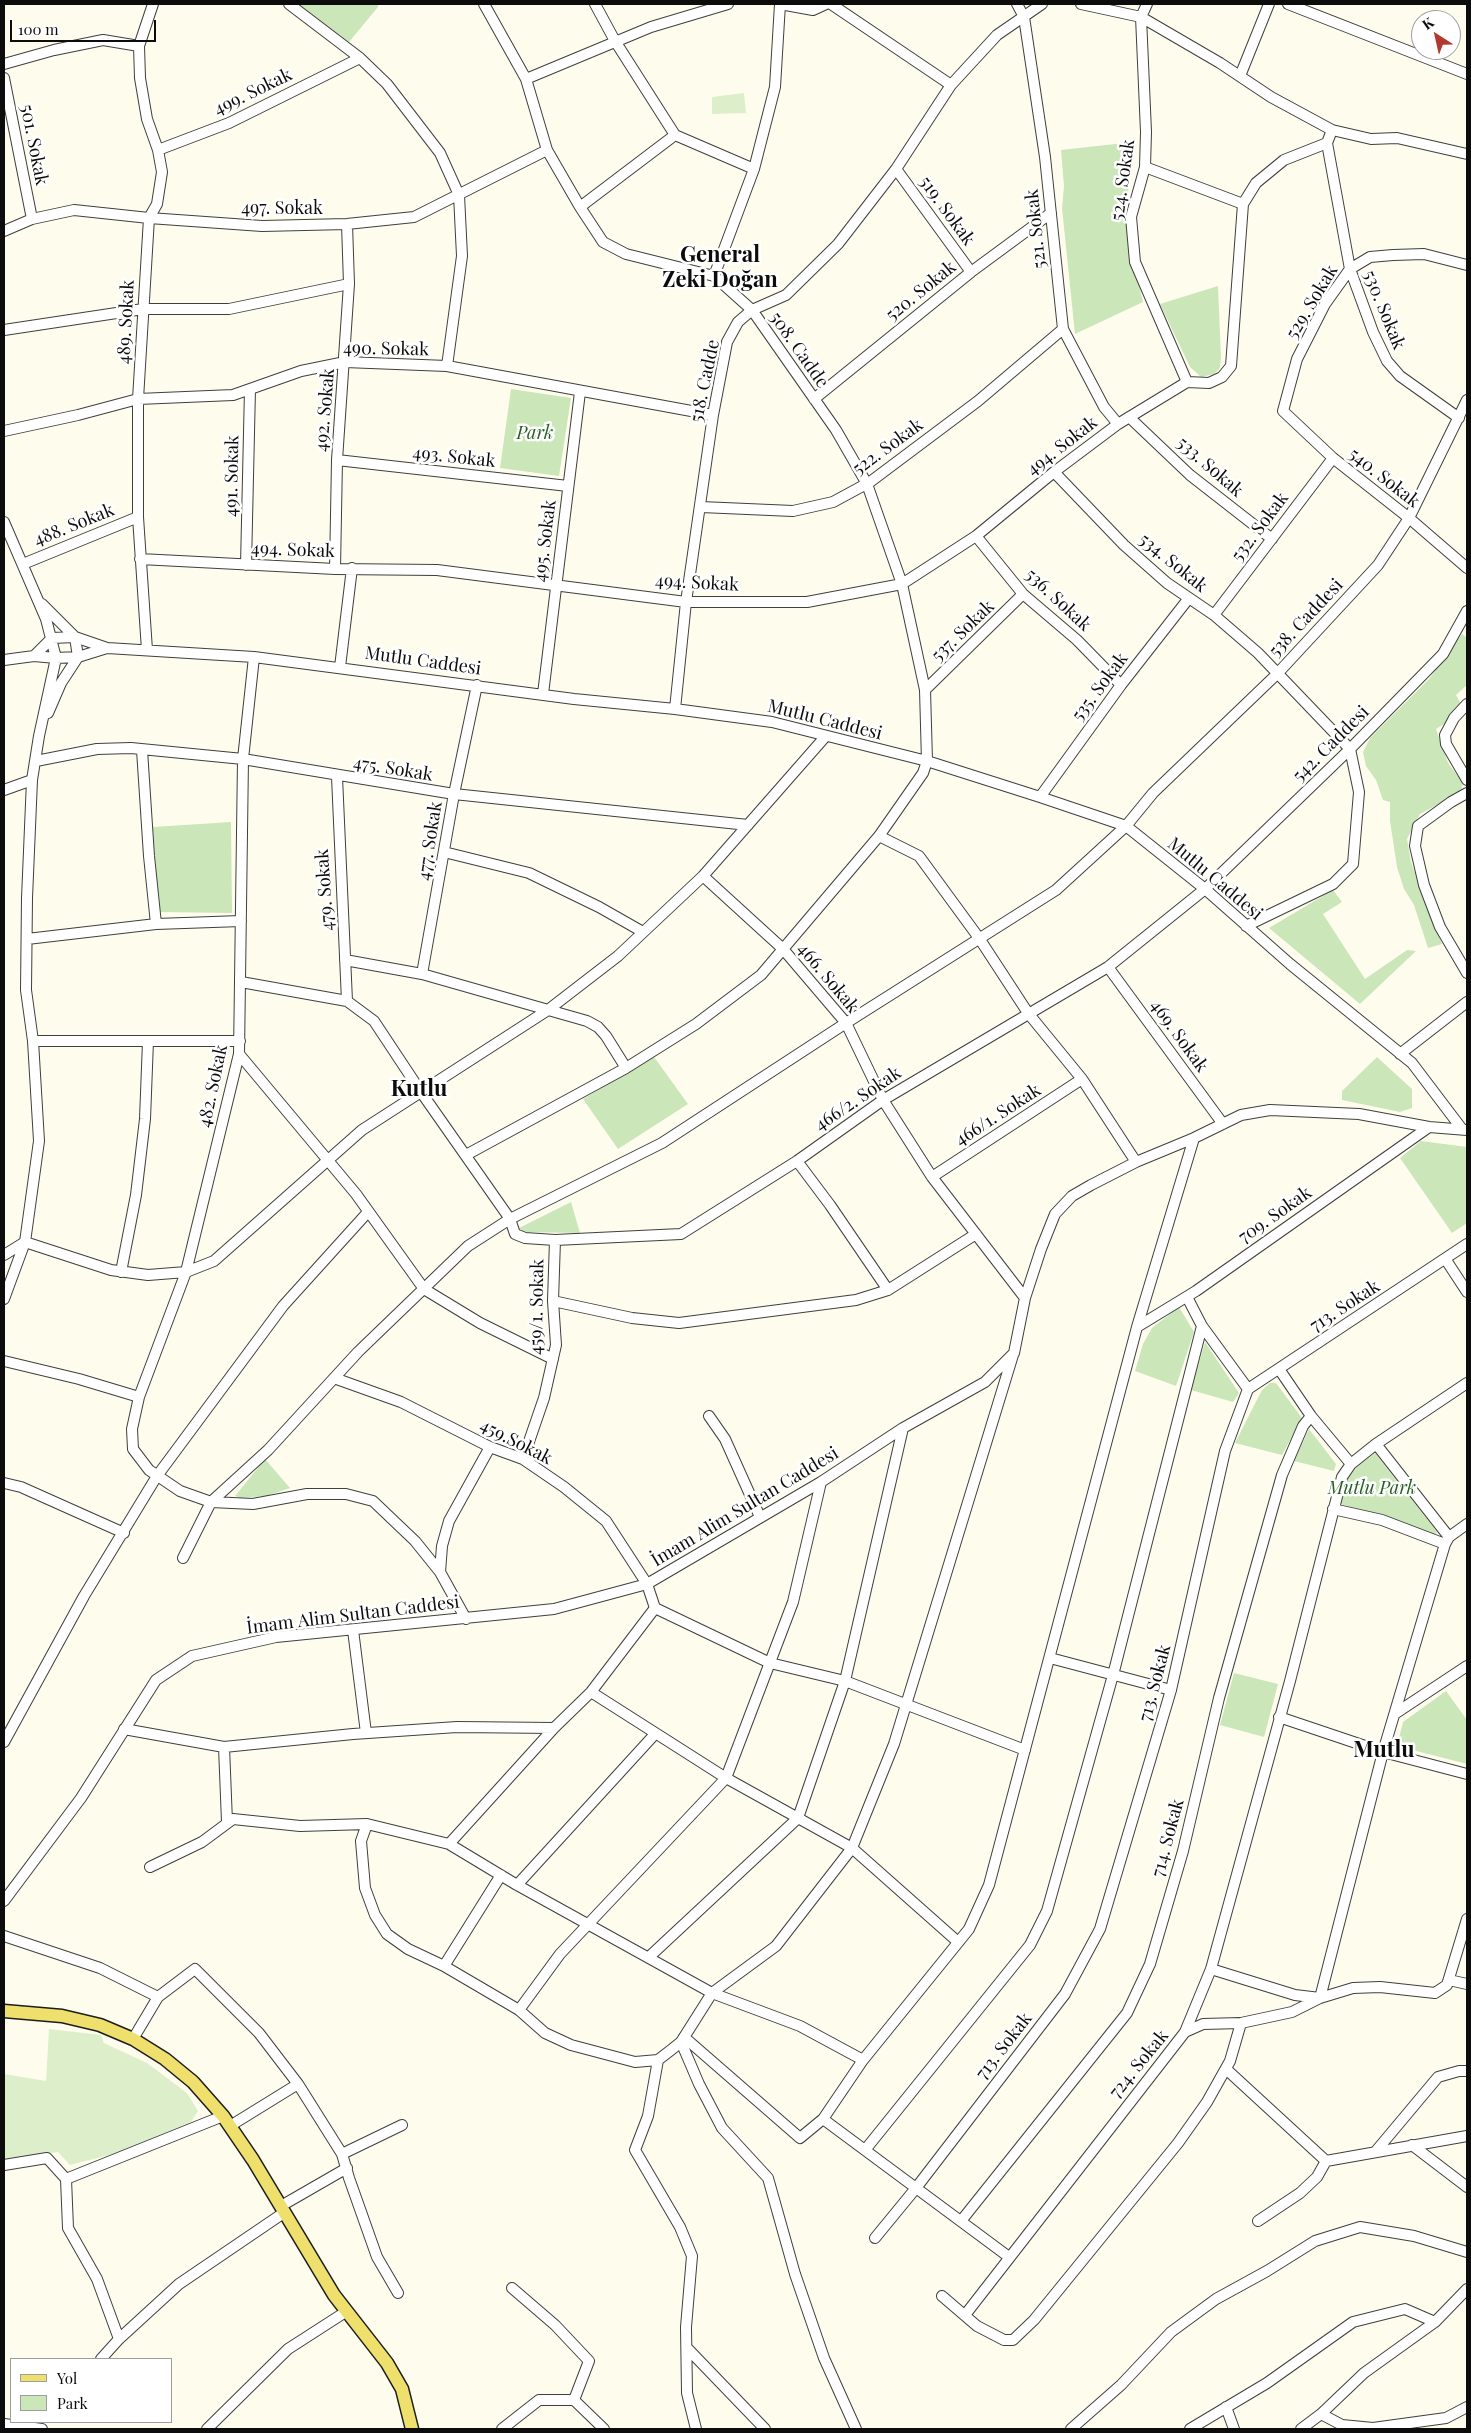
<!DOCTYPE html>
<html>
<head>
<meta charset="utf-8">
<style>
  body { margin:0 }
  #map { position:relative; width:1471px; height:2433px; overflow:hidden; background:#fefded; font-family:"Playfair Display",serif }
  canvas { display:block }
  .frame { position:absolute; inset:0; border:5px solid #0c0c0c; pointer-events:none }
  .legend { position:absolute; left:10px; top:2358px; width:162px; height:65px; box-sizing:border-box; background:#fff; border:1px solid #9e9e9e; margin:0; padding:6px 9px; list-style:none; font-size:15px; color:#0c0c0c }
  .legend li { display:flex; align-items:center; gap:10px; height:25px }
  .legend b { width:25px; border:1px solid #9e9e9e }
  .north { position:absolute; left:1411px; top:10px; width:50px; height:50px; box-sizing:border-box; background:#fff; border:1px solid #9e9e9e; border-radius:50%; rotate:325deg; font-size:14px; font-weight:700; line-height:20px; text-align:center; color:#0c0c0c }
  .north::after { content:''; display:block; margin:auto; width:18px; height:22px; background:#b3382e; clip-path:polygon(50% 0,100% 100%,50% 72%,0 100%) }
  .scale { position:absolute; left:10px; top:20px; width:146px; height:22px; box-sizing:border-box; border:2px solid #0c0c0c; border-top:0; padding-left:6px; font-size:15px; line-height:18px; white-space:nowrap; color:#0c0c0c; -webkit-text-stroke:4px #fff; paint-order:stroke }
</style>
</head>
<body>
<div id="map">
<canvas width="1471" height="2433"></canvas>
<div class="frame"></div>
<ul class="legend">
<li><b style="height:6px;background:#efdf6c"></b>Yol</li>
<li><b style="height:14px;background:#cbe6b9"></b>Park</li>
</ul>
<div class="north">K</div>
<div class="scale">100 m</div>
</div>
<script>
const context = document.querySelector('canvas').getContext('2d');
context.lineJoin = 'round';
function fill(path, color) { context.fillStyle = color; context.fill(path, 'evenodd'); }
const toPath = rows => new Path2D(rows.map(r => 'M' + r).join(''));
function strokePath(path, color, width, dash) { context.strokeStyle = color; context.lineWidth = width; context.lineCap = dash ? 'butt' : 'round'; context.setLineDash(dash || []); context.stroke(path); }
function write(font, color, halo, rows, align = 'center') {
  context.font = font + ' "Playfair Display",serif'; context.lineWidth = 5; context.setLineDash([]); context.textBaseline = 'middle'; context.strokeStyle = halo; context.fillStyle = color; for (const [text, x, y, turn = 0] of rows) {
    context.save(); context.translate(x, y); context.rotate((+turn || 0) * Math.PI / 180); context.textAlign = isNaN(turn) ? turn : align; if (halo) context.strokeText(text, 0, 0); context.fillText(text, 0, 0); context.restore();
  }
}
fill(toPath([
  [298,4,378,4,378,7,349,42],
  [1133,142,1126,214,1129,243,1143,302,1075,334,1062,208,1064,186,1061,150],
  [1218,286,1221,358,1220,368,1214,374,1201,377,1190,367,1160,304],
  [511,389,571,398,559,476,500,468],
  [1462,634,1467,638,1467,685,1456,695,1461,704,1452,719,1436,729,1448,763,1463,783,1461,792,1420,814,1407,839,1411,862,1442,944,1428,948,1414,905,1404,889,1397,867,1390,821,1390,802,1383,800,1376,780,1366,766,1363,752,1370,738,1429,679],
  [231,822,232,913,158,912,153,827],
  [1333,890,1342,902,1323,914,1365,979,1407,950,1416,951,1360,1004,1269,928],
  [654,1057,688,1104,618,1149,583,1099],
  [1377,1057,1412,1089,1412,1108,1400,1112,1342,1100,1342,1091],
  [1421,1141,1467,1147,1467,1223,1452,1233,1400,1158],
  [571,1202,580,1233,523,1232,519,1228],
  [1179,1307,1194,1332,1176,1386,1135,1371,1143,1344,1152,1328],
  [1205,1342,1239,1393,1233,1402,1191,1390],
  [1270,1383,1276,1383,1302,1418,1282,1455,1235,1443,1262,1390],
  [1309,1429,1336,1464,1334,1471,1294,1461],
  [1375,1453,1437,1532,1434,1538,1387,1518,1340,1504,1347,1480,1357,1467],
  [265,1459,290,1488,266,1496,241,1498,235,1496],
  [1234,1673,1278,1684,1264,1737,1220,1725],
  [1446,1691,1467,1720,1467,1764,1397,1746,1403,1722]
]), '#cbe6b9');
fill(toPath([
  [744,93,746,113,712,114,712,97],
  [49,2029,101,2035,104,2043,147,2063,187,2093,198,2111,191,2122,113,2154,70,2165,58,2152,4,2160,4,2074,46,2081]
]), '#ddeeca');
const minor = toPath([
  [289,4,360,58,387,84,440,153,459,195,462,256,447,366],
  [595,4,615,41,675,135,754,169],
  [780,4,813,10,826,4],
  [831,4,951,85],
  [1017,4,1024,17,1045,157,1063,329,1104,407,1118,424],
  [1081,4,1141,17,1220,63,1271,97,1332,130],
  [1147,4,1141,17,1146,132,1145,167,1131,217,1135,262,1187,382],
  [1288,4,1467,74],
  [4,64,54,50,103,40,139,46],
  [1240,76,1269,4],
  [4,78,32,219],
  [526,79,651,27,728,4],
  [1327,143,1350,269,1373,332,1387,361,1400,376,1459,418],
  [158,150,229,123,360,58],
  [1145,167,1243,204],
  [896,169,971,272],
  [580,207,675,135],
  [4,231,32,219,74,210,149,218,262,226,347,224,414,217,547,150],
  [1467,265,1424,254,1393,255,1370,257,1350,269,1325,304,1297,359,1283,411,1333,458,1409,518,1467,568],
  [714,276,754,169,775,87,780,4],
  [4,330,143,309,229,309,349,284],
  [1187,382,1209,383,1222,377,1231,366,1243,204,1256,183,1284,160,1327,143,1332,130,1371,139,1397,138,1467,154],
  [814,399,971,272,1051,213],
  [1129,417,1190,475,1272,539],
  [4,431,78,415,138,399,233,395,301,371,345,362,447,366,713,415],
  [337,460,568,486],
  [1054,472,1124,545,1167,583,1214,615,1258,653,1350,749,1359,792,1353,864,1333,884,1246,926],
  [701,507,793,511,833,502,870,482,978,401,1063,329],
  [4,522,46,619,56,658,39,736,32,780,27,898,26,990,33,1041,39,1141,25,1242,4,1299],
  [976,536,1023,594,1077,640,1121,685],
  [140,559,335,569,437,570,686,602,807,602,902,584,976,536,1054,472,1118,424,1187,382],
  [23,564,138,517],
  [246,565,250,389],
  [335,569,337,460,349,284,347,224],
  [42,604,75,637,78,657,61,683,48,713],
  [1214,615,1333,458],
  [147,650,138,517,138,399,149,218,157,204,162,172,158,150,147,119,140,78,139,46,153,4],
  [34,656,52,638,75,637,107,648],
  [254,657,243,759,239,1054,186,1272,139,1397,132,1429,133,1449,149,1470,180,1491,211,1502,253,1504,307,1494,346,1494,373,1501,415,1541,440,1572],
  [4,660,34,656,56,658,78,657,107,648,254,657,574,699,675,709,772,722,927,761,1040,797,1126,826,1205,889,1290,964,1412,1063,1462,1129],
  [340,667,352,568],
  [925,690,1023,594],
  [543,694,580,392],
  [1467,704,1454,718,1445,735,1446,744,1467,780],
  [675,709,686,602,713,415,727,342,738,322,752,310,786,295,838,244,896,169,951,85,997,35,1042,4],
  [825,737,703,876,783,949,846,1023,883,1100,932,1177,1025,1298],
  [142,750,149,856,156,924],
  [36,761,97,749,131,748,243,759,454,794,748,825],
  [337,777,347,1001],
  [4,790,32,780],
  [1467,793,1451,802,1418,826,1415,846,1424,885,1440,927,1467,973],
  [1040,797,1121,685,1189,598],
  [879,836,919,856,979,938,1028,1013,1082,1079,1136,1162],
  [444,852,529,873,599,907,643,932],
  [27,939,156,924,241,921],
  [345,960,422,974,587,1021,598,1027,606,1036,626,1068],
  [1108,967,1223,1124],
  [422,974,454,794,477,685],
  [241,982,347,1001,374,1021,421,1092,510,1219,515,1234,525,1238,555,1240,681,1234,797,1161,883,1100,1108,967,1205,889,1350,749,1443,654,1467,611],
  [33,1041,240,1041],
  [239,1054,356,1194,424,1289,480,1323,553,1359],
  [1400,1054,1467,1002],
  [466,1155,626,1068,696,1024,761,975,879,836,923,773,927,761,925,690,902,584,867,484,836,430,752,310,714,276,626,254,603,242,580,207,547,150,526,79,484,4],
  [797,1161,830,1205,888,1290],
  [932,1177,1082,1079],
  [4,1255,25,1242,111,1270,148,1275,186,1272,214,1261,362,1130,548,1010,618,956,703,876],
  [1446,1260,1467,1292],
  [121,1272,136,1195,145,1119,148,1041],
  [1187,1297,1202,1326,1248,1389],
  [553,1301,632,1318,679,1323,856,1300,888,1290,976,1234],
  [1137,1327,1196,1291,1429,1127],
  [4,1361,79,1379,139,1397],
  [1279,1369,1311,1416,1351,1464],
  [334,1378,401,1402,490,1447,523,1459,564,1487,606,1521,647,1584,655,1608,770,1663,845,1681,1025,1750],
  [709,1416,725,1439,760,1517],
  [1376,1444,1449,1537],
  [523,1459,544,1398,556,1345,553,1301,555,1240],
  [4,1483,21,1487,124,1533],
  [1333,1509,1382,1520,1445,1544],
  [183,1558,211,1502,268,1450,358,1352,468,1246,510,1219,662,1143,846,1023,1056,890,1126,826,1153,793,1277,674,1378,565,1409,518,1467,400],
  [466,1619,440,1572,442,1546,449,1521,490,1447],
  [353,1630,366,1733],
  [1050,1658,1171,1690],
  [591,1692,726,1778,852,1848,958,1942],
  [1396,1713,1467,1666],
  [1279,1717,1383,1752,1467,1774],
  [124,1729,224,1747,353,1734,457,1727,554,1728],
  [4,1742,84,1596,157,1476,283,1306,368,1212],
  [224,1747,227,1822],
  [367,1824,361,1841,365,1888,375,1915,387,1934,408,1949,444,1966,519,2010,545,2033,571,2045,635,2062,658,2060,671,2050,681,2042,712,1993,776,1946,852,1848,894,1744,1013,1355],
  [449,1844,554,1728,591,1692,655,1608],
  [150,1867,202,1842,233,1819,300,1826,367,1824,449,1844,517,1885,712,1993,800,2026,863,2060],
  [517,1885,655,1734],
  [4,1901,81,1798,156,1680,192,1656,276,1637,554,1609,647,1584,821,1482,903,1428,985,1382,1014,1353,1025,1298,1041,1249,1055,1214,1072,1196,1091,1185,1136,1162,1194,1138,1241,1115,1270,1110,1359,1114,1429,1127,1467,1130],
  [4,1936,100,1968,158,1997],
  [649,1957,798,1818,845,1681,903,1428],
  [444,1966,501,1875],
  [1211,1969,1295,1995,1320,1998,1383,1752,1445,1544,1449,1537,1467,1524],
  [1449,1980,1467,1984],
  [519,2010,560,1954,726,1778,793,1602,821,1482],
  [1185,2032,1211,1969,1290,1681,1342,1477,1351,1464,1376,1444,1467,1383],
  [684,2037,800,2138,823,2119],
  [133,2039,158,1997,195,1969,259,2033,298,2084,342,2154,349,2178,377,2257,398,2293],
  [681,2042,699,2084,722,2128,768,2178,795,2274,824,2358,856,2429],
  [658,2060,648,2116,635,2150,680,2227,692,2256,686,2327,687,2393,696,2429],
  [1226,2069,1326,2161],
  [230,2126,298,2084],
  [1412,2145,1467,2187],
  [865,2150,1030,1945,1047,1911,1113,1675,1202,1326],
  [1376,2151,1438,2077,1459,2071,1467,2071],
  [342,2154,402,2125],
  [4,2165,47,2158,66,2179,223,2116],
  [66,2179,68,2228,97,2279,119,2339,101,2359],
  [281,2206,347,2168],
  [961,2221,1127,2013,1150,1964,1183,1851,1219,1698,1282,1475,1303,1426,1311,1416],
  [1258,2221,1300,2193,1317,2177,1326,2161,1467,2136],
  [875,2238,916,2188,1065,1994,1100,1929,1171,1690,1225,1451,1248,1389,1467,1244],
  [1009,2257,823,2119,863,2060,969,1929,989,1885,1137,1327,1194,1138],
  [512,2288,555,2325,589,2361,574,2400],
  [942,2296,977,2326,1004,2340,1013,2340,1034,2320,1178,2143,1207,2102,1230,2061,1241,2023],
  [965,2315,1185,2032,1203,2024,1241,2023,1292,2012,1320,1998,1353,1988,1380,1987,1435,1993,1447,1985,1467,1919],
  [119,2339,179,2284,285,2212],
  [688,2349,765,2429],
  [1226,2407,1234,2429],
  [1321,2414,1342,2425,1373,2428,1446,2418,1467,2407],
  [4,2424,42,2429],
  [207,2429,288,2349,347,2311],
  [502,2429,539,2400,574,2400,604,2429],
  [1071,2429,1121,2385,1171,2332,1216,2299,1267,2271,1315,2241,1360,2227,1414,2236,1467,2252],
  [1190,2429,1267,2383,1353,2322,1405,2309,1435,2322,1467,2289],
  [1301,2429,1321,2414,1364,2373,1435,2322]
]);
const major = toPath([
  [4,2011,62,2016,100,2025,133,2039,165,2059,193,2082,223,2116,253,2160,334,2295,387,2363,402,2389,412,2429]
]);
strokePath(minor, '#3f3f3f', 12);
strokePath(major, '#1d1d1d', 15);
strokePath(minor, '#fff', 10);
strokePath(major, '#efdf6c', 12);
write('18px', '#0c0c0c', '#fff', [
  ["499. Sokak",253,92,-26],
  ["501. Sokak",34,145,79],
  ["524. Sokak",1123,180,-82],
  ["497. Sokak",282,208],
  ["519. Sokak",947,211,54],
  ["521. Sokak",1036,229,-96],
  ["520. Sokak",921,291,-39],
  ["529. Sokak",1312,302,-59],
  ["530. Sokak",1384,310,68],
  ["489. Sokak",126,322,-87],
  ["490. Sokak",386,349,1],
  ["508. Cadde",799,350,55],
  ["518. Cadde",705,381,-78],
  ["492. Sokak",325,410,-85],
  ["494. Sokak",1062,446,-38],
  ["522. Sokak",888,447,-36],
  ["493. Sokak",454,457,6],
  ["533. Sokak",1210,467,41],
  ["491. Sokak",232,476,-89],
  ["540. Sokak",1384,478,38],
  ["488. Sokak",74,525,-22],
  ["532. Sokak",1260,527,-53],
  ["495. Sokak",545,541,-83],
  ["494. Sokak",293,550,2],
  ["534. Sokak",1173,563,39],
  ["494. Sokak",697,583,3],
  ["536. Sokak",1058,600,43],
  ["538. Caddesi",1306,618,-47],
  ["537. Sokak",963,631,-44],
  ["Mutlu Caddesi",423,661,8],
  ["535. Sokak",1100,687,-53],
  ["Mutlu Caddesi",825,720,14],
  ["542. Caddesi",1331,744,-45],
  ["475. Sokak",393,769,9],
  ["477. Sokak",430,841,-81],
  ["Mutlu Caddesi",1215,879,40],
  ["479. Sokak",325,890,-94],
  ["466. Sokak",828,978,50],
  ["469. Sokak",1179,1036,54],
  ["482. Sokak",213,1086,-78],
  ["466/2. Sokak",858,1099,-34],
  ["466/1. Sokak",998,1115,-33],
  ["709. Sokak",1275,1215,-35],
  ["713. Sokak",1345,1306,-33],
  ["459/1. Sokak",537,1307,-89],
  ["459.Sokak",516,1442,27],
  ["İmam Alim Sultan Caddesi",745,1507,-31],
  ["İmam Alim Sultan Caddesi",353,1615,-7],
  ["713. Sokak",1155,1683,-75],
  ["714. Sokak",1168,1838,-75],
  ["713. Sokak",1004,2046,-52],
  ["724. Sokak",1139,2064,-51]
]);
write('italic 18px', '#275f21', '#fff', [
  ["Park",535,433],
  ["Mutlu Park",1372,1488]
]);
write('bold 22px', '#0c0c0c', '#fff', [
  ["General",720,255],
  ["Zeki Doğan",720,280],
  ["Kutlu",419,1089],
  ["Mutlu",1384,1750]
]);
</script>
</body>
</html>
